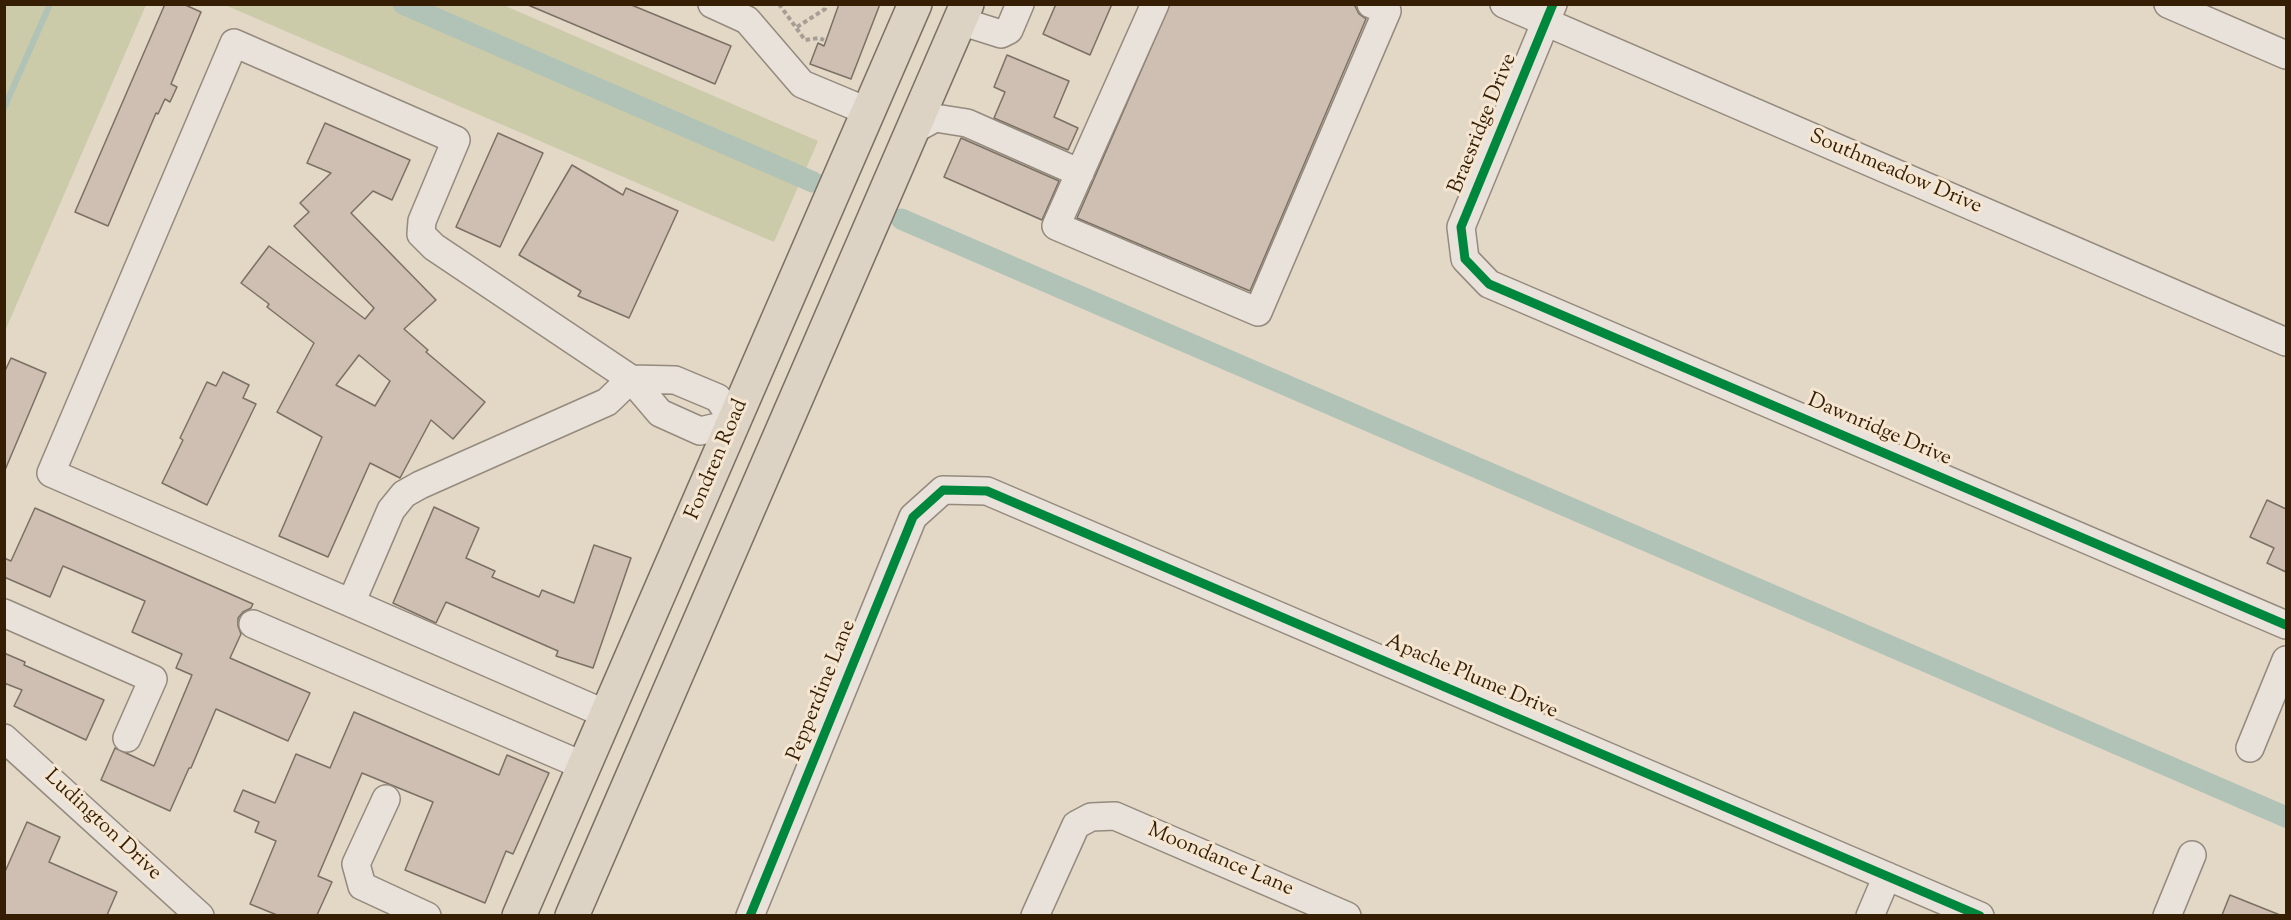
<!DOCTYPE html>
<html>
<head>
<meta charset="utf-8">
<style>
  body { margin:0 }
  #map { position:relative; width:2291px; height:920px; overflow:hidden; background:#e3d7c6; font-family:"Sorts Mill Goudy",serif }
  canvas { display:block }
  .frame { position:absolute; inset:0; border:6px solid #351e03; pointer-events:none }
</style>
</head>
<body>
<div id="map">
<canvas width="2291" height="920"></canvas>
<div class="frame"></div>
</div>
<script>
const context = document.querySelector('canvas').getContext('2d');
context.lineJoin = 'round';
function fill(path, color) { context.fillStyle = color; context.fill(path, 'evenodd'); }
const toPath = rows => new Path2D(rows.map(r => 'M' + r).join(''));
function strokePath(path, color, width, dash) { context.strokeStyle = color; context.lineWidth = width; context.lineCap = dash ? 'butt' : 'round'; context.setLineDash(dash || []); context.stroke(path); }
function write(font, color, halo, rows, align = 'center') {
  context.font = font + ' "Sorts Mill Goudy",serif'; context.lineWidth = 6; context.setLineDash([]); context.textBaseline = 'middle'; context.strokeStyle = halo; context.fillStyle = color; for (const [text, x, y, turn = 0] of rows) {
    context.save(); context.translate(x, y); context.rotate((+turn || 0) * Math.PI / 180); context.textAlign = isNaN(turn) ? turn : align; if (halo) context.strokeText(text, 0, 0); context.fillText(text, 0, 0); context.restore();
  }
}
fill(toPath([
  [5,4,146,5,5,331,4,5],
  [225,5,503,5,818,141,774,242]
]), '#cbcaa9');
strokePath(toPath([
  [4,108,50,4]
]), '#b0c3b6', 6);
strokePath(toPath([
  [403,4,813,182],
  [901,219,2286,817]
]), '#b0c3b6', 21);
const building = toPath([
  [165,4,183,4,201,12,171,84,177,87,170,102,165,99,158,114,156,113,108,226,75,212,165,4],
  [629,4,731,46,715,84,528,5,629,4],
  [839,4,880,4,851,79,810,64,818,43,824,46,839,4],
  [1056,4,1112,4,1090,55,1043,34,1056,4],
  [1170,4,1352,4,1355,6,1359,14,1366,19,1250,291,1077,218,1170,4],
  [1007,55,1069,81,1054,117,1078,128,1068,150,994,118,1005,92,994,87,1007,55],
  [325,123,410,160,392,200,373,191,351,213,436,300,404,329,428,350,426,352,485,402,453,439,431,420,400,478,370,463,328,557,279,536,322,437,277,412,314,343,267,307,269,304,241,283,269,246,365,319,374,308,294,226,309,212,300,203,331,173,307,163,325,123],
  [359,355,390,381,375,406,336,385,359,355],
  [498,133,543,153,500,247,456,227,498,133],
  [961,138,1059,181,1042,220,944,177,961,138],
  [572,165,623,195,626,188,678,211,629,318,578,296,581,291,519,255,572,165],
  [11,358,46,373,5,470,4,373,11,358],
  [223,372,249,385,243,398,256,404,207,505,162,483,183,440,180,438,207,382,216,386,223,372],
  [2267,500,2286,509,2286,572,2267,563,2274,548,2250,537,2267,500],
  [434,507,479,528,466,558,495,571,492,577,539,597,542,590,574,603,594,545,631,558,593,668,556,656,558,651,446,602,436,623,393,603,434,507],
  [35,508,253,604,251,608,243,612,238,618,238,626,241,634,230,658,310,693,288,741,216,709,191,768,189,768,170,811,101,780,115,748,154,766,192,675,176,668,182,654,132,632,145,601,63,566,50,597,4,577,4,558,11,561,35,508],
  [4,653,25,662,24,665,104,700,86,740,14,706,22,690,4,683,4,653],
  [354,712,499,775,507,755,549,773,513,854,506,851,485,903,405,870,433,802,362,773,318,876,332,882,317,915,277,915,250,904,276,841,255,832,259,822,234,811,243,790,275,803,296,754,330,768,354,712],
  [27,822,60,837,49,862,117,892,107,915,4,915,4,874,27,822],
  [2230,895,2280,915,2222,915,2230,895]
]);
fill(building, '#cfbeb2');
strokePath(building, '#7a7164', 1.5);
const minor = toPath([
  [712,4,747,20,802,84,869,112],
  [1155,4,1056,226,1258,312,1387,11,1371,4],
  [1504,4,2286,342],
  [1553,4,1461,227,1465,259,1489,284,2286,625],
  [2168,4,2286,55],
  [960,21,1001,34,1009,30,1020,4],
  [913,130,935,118,967,123,1080,173],
  [351,603,391,510,404,494,420,485,607,402,631,379,675,380,718,398,735,423,700,431,660,413,631,379,434,247,421,234,422,221,456,140,234,43,51,473,351,603,608,715],
  [4,613,153,679,127,738],
  [253,624,584,766],
  [4,738,200,916],
  [2250,748,2286,660],
  [386,799,356,864,362,886,427,916],
  [750,916,913,517,943,490,987,491,1980,916],
  [1035,916,1076,825,1091,817,1115,816,1347,916],
  [1870,916,1887,876],
  [2167,916,2192,855]
]);
const major = toPath([
  [519,916,915,4],
  [572,916,967,4]
]);
strokePath(minor, '#948a7d', 30);
strokePath(major, '#7a7164', 36);
strokePath(toPath([
  [779,4,805,40,819,38,824,40],
  [797,27,825,9,827,4]
]), '#a69e95', 4, [4.5, 3]);
strokePath(minor, '#e9e2da', 27);
strokePath(major, '#dcd3c5', 33);
strokePath(toPath([
  [1553,4,1461,227,1465,259,1489,284,2286,625],
  [750,916,913,517,943,490,987,491,1980,916]
]), '#00873e', 9);
write('21px', '#351e03', '#f5e6d2', [
  ["Braesridge Drive",1484,124,-68],
  ["Southmeadow Drive",1895,173,23],
  ["Dawnridge Drive",1879,431,23],
  ["Fondren Road",718,460,-67],
  ["Apache Plume Drive",1471,678,23],
  ["Pepperdine Lane",823,691,-68],
  ["Ludington Drive",102,826,43],
  ["Moondance Lane",1220,861,23]
]);
</script>
</body>
</html>
